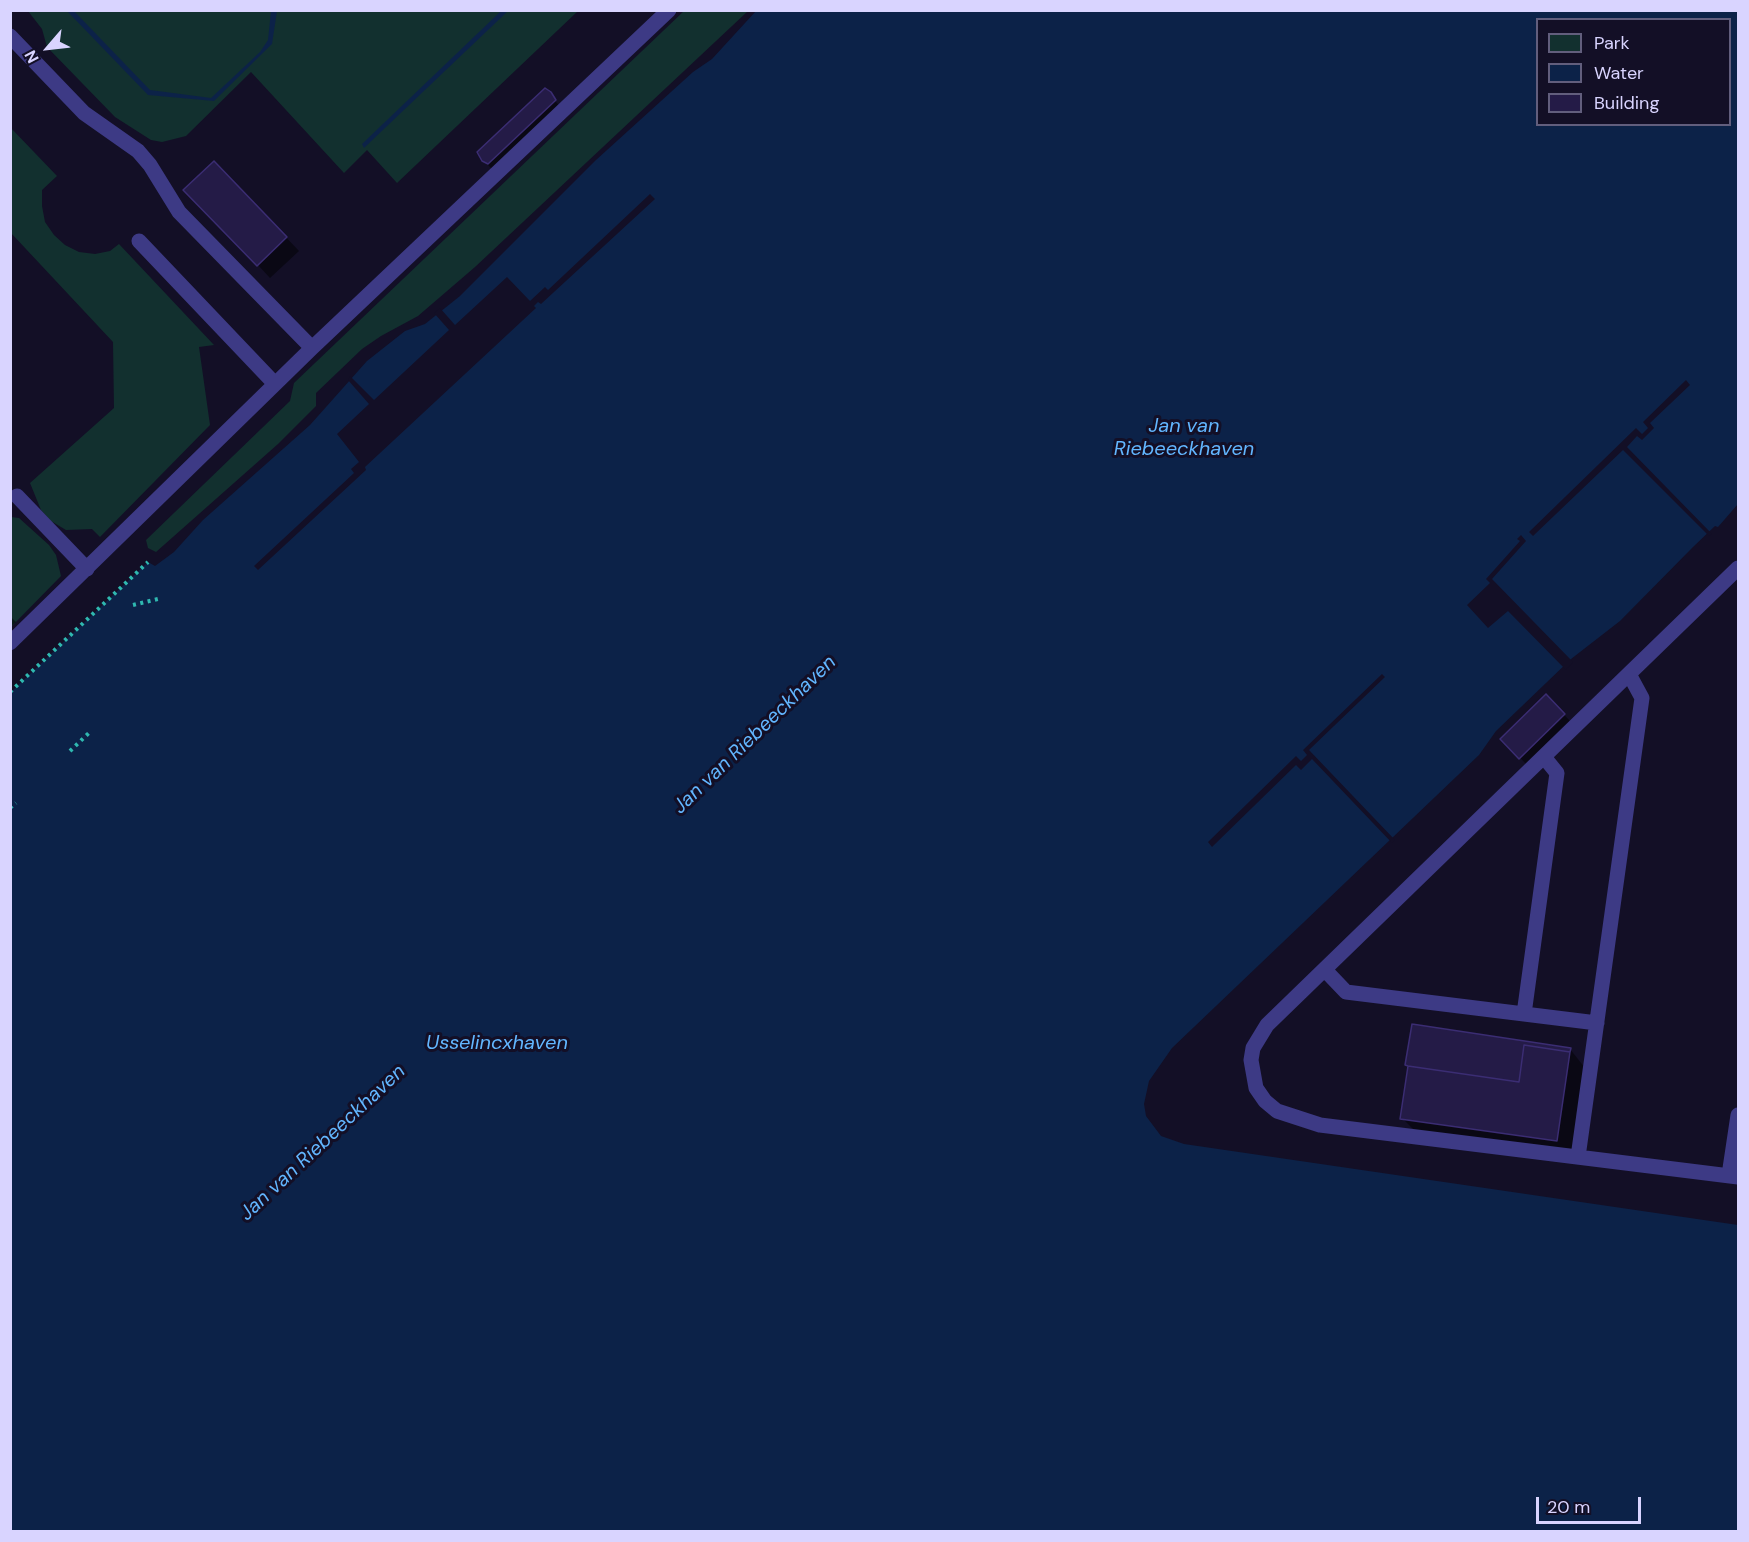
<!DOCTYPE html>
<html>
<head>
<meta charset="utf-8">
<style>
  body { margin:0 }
  #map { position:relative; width:1749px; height:1542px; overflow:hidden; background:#130f26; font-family:"DM Sans",sans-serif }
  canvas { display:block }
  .frame { position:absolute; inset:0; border:12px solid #d9d4ff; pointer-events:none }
  .legend { position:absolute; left:1536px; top:18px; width:195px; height:108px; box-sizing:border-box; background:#130f26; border:2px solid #625e7d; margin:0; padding:8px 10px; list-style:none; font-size:18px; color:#d9d4ff }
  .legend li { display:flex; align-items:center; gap:12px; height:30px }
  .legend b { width:30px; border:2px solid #625e7d }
  .north { position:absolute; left:18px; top:18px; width:60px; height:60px; -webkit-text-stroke:4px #130f26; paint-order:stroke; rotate:242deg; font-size:16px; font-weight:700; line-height:24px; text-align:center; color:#d9d4ff }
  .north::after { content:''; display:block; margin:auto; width:21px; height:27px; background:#d9d4ff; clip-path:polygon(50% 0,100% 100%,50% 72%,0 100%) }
  .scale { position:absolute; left:1536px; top:1497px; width:105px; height:27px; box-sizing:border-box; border:3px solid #d9d4ff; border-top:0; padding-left:8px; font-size:18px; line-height:21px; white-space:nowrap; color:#d9d4ff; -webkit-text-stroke:4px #130f26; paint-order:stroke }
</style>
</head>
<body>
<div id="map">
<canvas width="1749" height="1542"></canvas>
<div class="frame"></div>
<ul class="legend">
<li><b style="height:16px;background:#12302f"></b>Park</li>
<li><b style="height:16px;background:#0c2248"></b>Water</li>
<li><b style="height:16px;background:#241b47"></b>Building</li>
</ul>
<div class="north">N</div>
<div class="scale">20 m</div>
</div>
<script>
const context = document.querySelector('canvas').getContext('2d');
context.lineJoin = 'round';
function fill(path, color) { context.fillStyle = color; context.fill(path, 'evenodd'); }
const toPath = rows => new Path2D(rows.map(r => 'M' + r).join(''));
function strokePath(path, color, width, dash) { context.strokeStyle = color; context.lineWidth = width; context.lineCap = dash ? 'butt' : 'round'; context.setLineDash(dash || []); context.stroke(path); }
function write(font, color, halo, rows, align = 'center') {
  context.font = font + ' "DM Sans",sans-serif'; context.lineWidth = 6; context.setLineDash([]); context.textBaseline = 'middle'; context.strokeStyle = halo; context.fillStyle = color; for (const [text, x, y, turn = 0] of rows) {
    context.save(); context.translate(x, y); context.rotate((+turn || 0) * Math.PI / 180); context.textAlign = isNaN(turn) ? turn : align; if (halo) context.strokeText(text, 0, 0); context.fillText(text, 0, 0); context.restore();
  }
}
fill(toPath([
  [685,10,748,11,475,267,418,316,381,336,362,349,316,393,316,406,278,444,156,552,148,548,146,540,290,401,294,383],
  [28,11,578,11,397,183,367,150,344,173,251,72,186,136,162,142,151,140,115,117,47,47,42,29],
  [10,127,57,176,42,190,42,206,45,222,54,235,65,245,79,252,95,254,110,251,119,244,214,345,199,347,210,425,100,537,92,529,66,530,51,521,41,510,30,483,114,408,113,342,11,233],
  [11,517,19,518,49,545,56,555,61,576,11,627]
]), '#12302f');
fill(toPath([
  [67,11,74,11,150,90,211,98,260,52,268,40,271,11,277,11,272,44,214,101,148,95],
  [501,11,508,11,364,148,362,144],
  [756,11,1738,11,1738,504,1718,527,1715,526,1693,547,1620,621,1571,659,1496,731,1479,755,1172,1048,1149,1081,1144,1104,1146,1116,1161,1136,1184,1144,1738,1225,1738,1531,11,1532,11,692,148,562,155,566,174,552,203,520,310,425,367,361,405,331,425,324,460,296,596,160,693,72,712,59],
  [1538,20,1730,20,1730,124,1538,124]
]), '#0c2248');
fill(toPath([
  [650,194,655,199,541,304,538,302,534,306,536,308,365,467,366,470,258,570,254,566,354,473,351,469,359,462,337,434,369,404,348,380,350,376,374,400,449,330,434,313,440,308,455,325,507,277,530,301,545,287,548,290],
  [1686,380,1690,385,1650,423,1654,428,1642,440,1637,436,1627,447,1712,534,1709,536,1623,450,1533,536,1529,532,1636,428,1642,434,1648,428,1643,422],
  [1521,535,1526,541,1492,579,1573,662,1566,670,1508,611,1488,628,1467,605,1490,583,1486,579,1520,541,1517,539],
  [1382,674,1385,677,1309,750,1395,840,1392,843,1312,759,1301,770,1296,765,1212,847,1208,842,1296,756,1301,761,1307,755,1303,750]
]), '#130f26');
fill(toPath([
  [545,90,567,114,495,172,482,159],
  [227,175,299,251,270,278,258,265],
  [10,616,16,622,10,627],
  [1546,696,1570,721,1526,764,1502,739],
  [1570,1049,1589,1073,1576,1160,1421,1137,1402,1118]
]), '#0007');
const building = toPath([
  [545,88,551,92,556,100,488,164,482,161,477,152,545,88],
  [214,161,287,237,257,266,183,190,214,161],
  [1546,694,1565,714,1519,759,1500,739,1546,694],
  [1412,1024,1571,1048,1570,1052,1524,1045,1519,1082,1408,1066,1405,1065,1412,1024],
  [1524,1045,1570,1052,1557,1141,1400,1119,1408,1066,1519,1082,1524,1045]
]);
fill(building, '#241b47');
strokePath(building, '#3b2d73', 1.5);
strokePath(toPath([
  [133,605,162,598],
  [10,692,148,562],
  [70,751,91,731],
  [10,808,16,803]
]), '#2fb8b0', 4, [3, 4.5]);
strokePath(toPath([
  [10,36,84,113,138,151,150,165,179,212,312,348],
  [139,241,275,384],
  [17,496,87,569],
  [1738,568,1267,1025,1253,1048,1251,1060,1256,1088,1265,1101,1277,1111,1320,1125,1738,1177],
  [10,643,312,348,669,10],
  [1325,970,1346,992,1597,1023],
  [1524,1014,1557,773,1544,757],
  [1578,1157,1642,698,1629,674],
  [1729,1175,1738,1115]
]), '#3d3a85', 15);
write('italic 20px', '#62b6ff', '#130f26', [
  ["Jan van",1184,427],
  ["Riebeeckhaven",1184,450],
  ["Jan van Riebeeckhaven",755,735,-44],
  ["Usselincxhaven",497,1044],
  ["Jan van Riebeeckhaven",323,1143,-43]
]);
</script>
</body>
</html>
